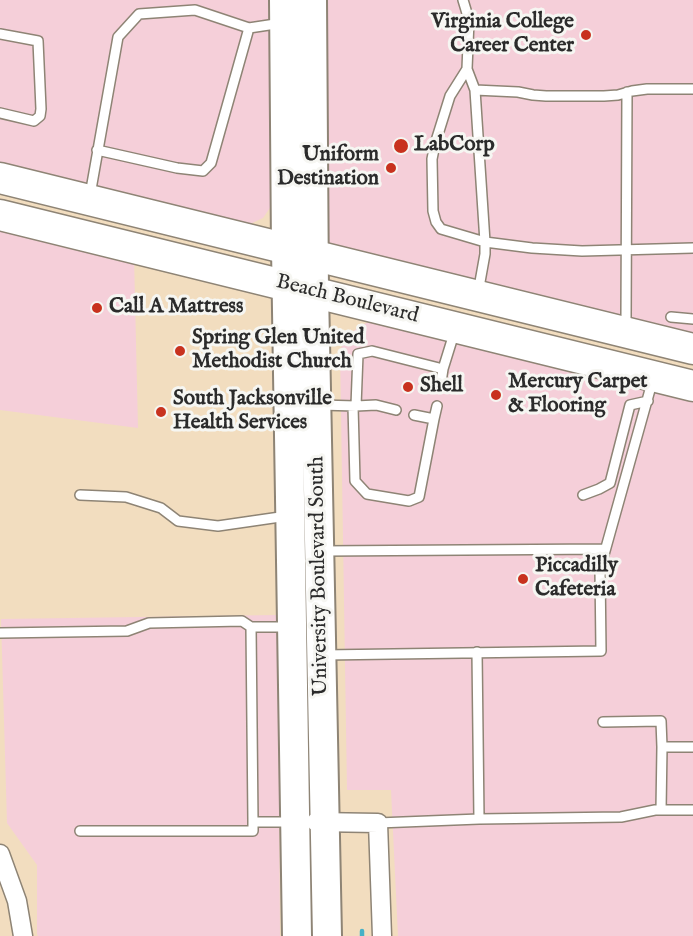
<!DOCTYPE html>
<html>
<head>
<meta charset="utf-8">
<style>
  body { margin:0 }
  canvas { display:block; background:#f2ddbf }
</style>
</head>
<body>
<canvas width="693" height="936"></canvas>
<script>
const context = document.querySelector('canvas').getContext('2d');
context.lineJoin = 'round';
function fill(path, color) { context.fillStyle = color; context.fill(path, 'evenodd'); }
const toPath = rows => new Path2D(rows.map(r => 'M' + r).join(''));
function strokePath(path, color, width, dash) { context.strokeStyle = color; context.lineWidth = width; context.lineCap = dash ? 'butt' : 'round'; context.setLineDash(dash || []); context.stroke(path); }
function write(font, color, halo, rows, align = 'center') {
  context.font = font + ' "IM FELL English",serif'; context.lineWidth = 6; context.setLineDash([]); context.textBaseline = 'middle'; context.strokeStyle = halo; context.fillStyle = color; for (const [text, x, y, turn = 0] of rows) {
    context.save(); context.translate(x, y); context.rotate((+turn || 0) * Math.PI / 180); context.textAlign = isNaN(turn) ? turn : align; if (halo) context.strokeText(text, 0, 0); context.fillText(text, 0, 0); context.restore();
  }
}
fill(toPath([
  [0,0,271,0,274,202,263,218,250,224,0,166],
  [323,0,693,0,693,336,330,246,325,237],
  [0,223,134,257,138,428,0,410],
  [375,319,693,395,693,936,398,936,391,790,347,790,340,350,347,336,360,326],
  [278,615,280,936,38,936,37,934,37,865,7,823,1,619]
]), '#f5cfd9');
strokePath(toPath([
  [362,931,362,936]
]), '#47b1c6', 4.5);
const service = toPath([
  [463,0,469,20,467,69,475,90,485,242,485,254,478,293],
  [0,34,38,41,41,109,40,116,34,121,0,113],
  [467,69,450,96,435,144,432,159,433,211,436,222,441,229,485,242,532,248,582,251,693,248],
  [475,90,518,92,533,95,546,96,604,96,618,95,632,91,647,89,693,89],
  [97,150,177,168,203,171,211,163,249,28],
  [90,195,118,37,139,14,195,10,249,28,282,23],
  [671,317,693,319],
  [624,329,626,319,627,92],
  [441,382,443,369],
  [320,405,356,406,358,354,372,351,443,369,452,340,452,331],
  [353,406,355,481,367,494,409,501,419,497,434,419],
  [356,406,376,405,396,410],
  [414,415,434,419,437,406],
  [80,495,126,497,161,508,178,521,218,526,287,516],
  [583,495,599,489,610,483,630,405,648,401],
  [323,551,605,549],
  [251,627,253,822],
  [0,633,127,631,149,623,242,621,251,627,288,627],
  [477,652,479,819],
  [324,655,601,651,600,569,653,379],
  [603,722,661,721,662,747],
  [661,810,662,747,693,747],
  [378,823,479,819,621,817,655,810,693,810],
  [80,831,253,831,253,822,293,822]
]);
const minor = toPath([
  [316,822,378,823,382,936],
  [0,854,17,901,23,936]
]);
const primary = toPath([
  [284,0,286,248,297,936],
  [312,0,314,291,327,936]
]);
const trunk = toPath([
  [0,178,693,349],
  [0,215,693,386]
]);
strokePath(service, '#8e8475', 12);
strokePath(minor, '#8e8475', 21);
strokePath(primary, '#8e8475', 32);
strokePath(trunk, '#8e8475', 33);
strokePath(service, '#fff', 9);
strokePath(minor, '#fff', 18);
strokePath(primary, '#fff', 28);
strokePath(trunk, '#fff', 30);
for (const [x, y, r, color] of [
  [586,35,6,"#c8321e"],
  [401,146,8,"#c8321e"],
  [391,168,6,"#c8321e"],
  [97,308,6,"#c8321e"],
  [180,351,6,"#c8321e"],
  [408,387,6,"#c8321e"],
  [496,395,6,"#c8321e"],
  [161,412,6,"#c8321e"],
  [523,579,6,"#c8321e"]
]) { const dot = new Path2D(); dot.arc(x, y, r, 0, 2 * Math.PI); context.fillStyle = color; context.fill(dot); strokePath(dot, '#f6f6f2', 2); }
write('bold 21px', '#2b2b2b', '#f6f6f2', [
  ["Virginia College",574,23,"right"],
  ["Career Center",574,47,"right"],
  ["LabCorp",414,146],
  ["Uniform",379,156,"right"],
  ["Destination",379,180,"right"],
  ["Call A Mattress",109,308],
  ["Spring Glen United",192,339],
  ["Methodist Church",192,363],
  ["Mercury Carpet",508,383],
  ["& Flooring",508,407],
  ["Shell",420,387],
  ["South Jacksonville",173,400],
  ["Health Services",173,424],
  ["Piccadilly",535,567],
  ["Cafeteria",535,591]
], 'left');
write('21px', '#2b2b2b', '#f6f6f2', [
  ["Beach Boulevard",347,300,14],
  ["University Boulevard South",320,576,-91]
]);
</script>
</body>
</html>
